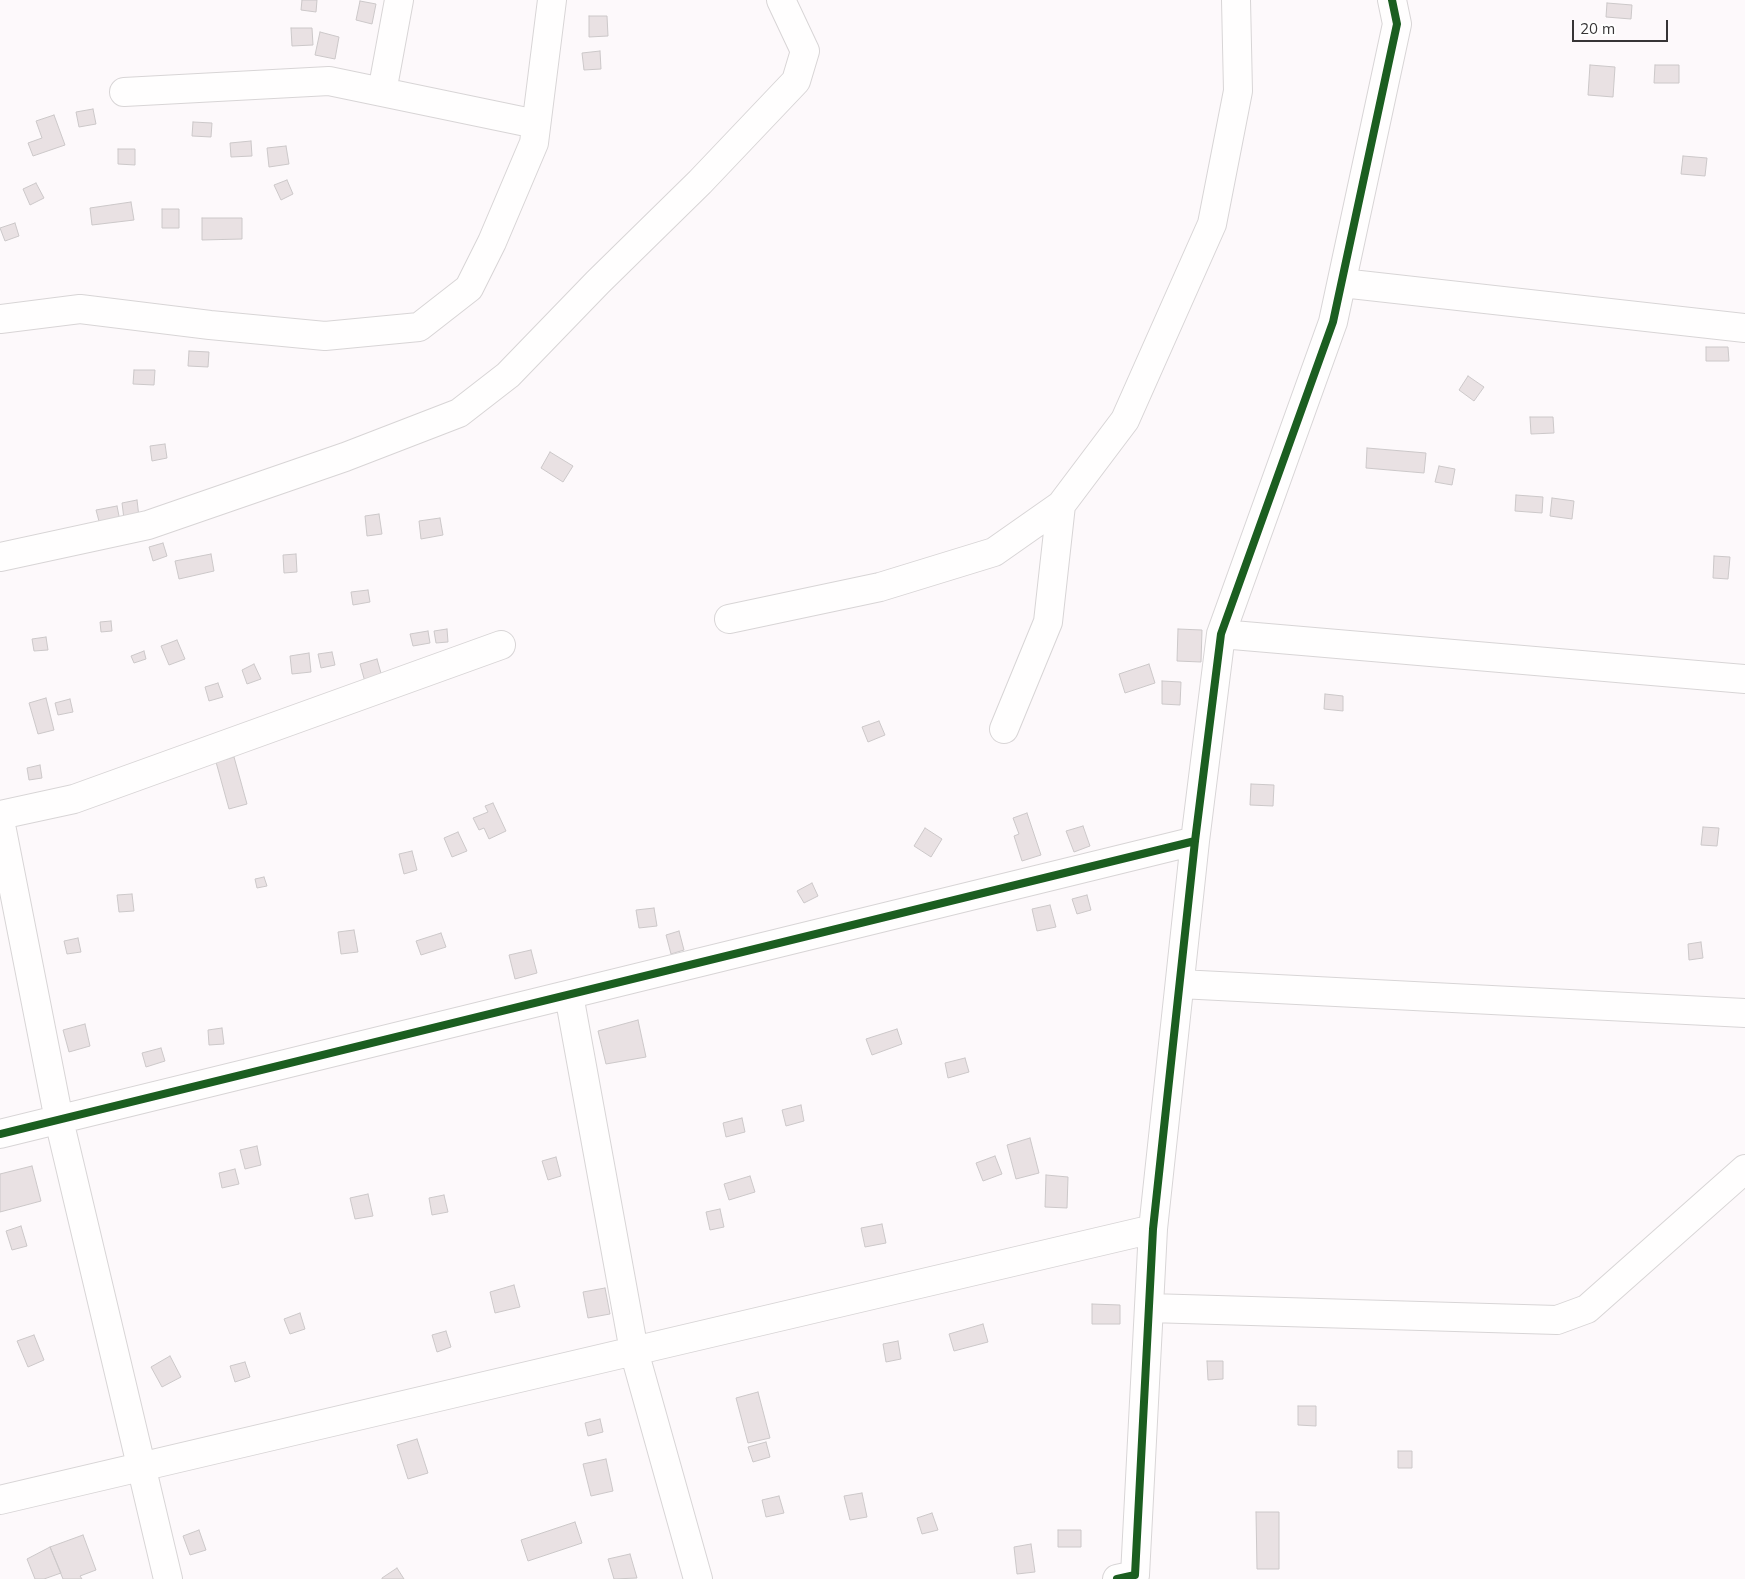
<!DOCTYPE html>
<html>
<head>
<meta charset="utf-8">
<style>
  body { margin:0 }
  #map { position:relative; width:1745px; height:1579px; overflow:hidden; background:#fdf9fb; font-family:Mulish,sans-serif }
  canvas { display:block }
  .scale { position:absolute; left:1572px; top:20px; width:96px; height:22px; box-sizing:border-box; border:2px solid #373536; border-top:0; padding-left:6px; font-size:15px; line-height:18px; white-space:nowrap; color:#373536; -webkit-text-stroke:4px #fff; paint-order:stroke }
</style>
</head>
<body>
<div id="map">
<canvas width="1745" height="1579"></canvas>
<div class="scale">20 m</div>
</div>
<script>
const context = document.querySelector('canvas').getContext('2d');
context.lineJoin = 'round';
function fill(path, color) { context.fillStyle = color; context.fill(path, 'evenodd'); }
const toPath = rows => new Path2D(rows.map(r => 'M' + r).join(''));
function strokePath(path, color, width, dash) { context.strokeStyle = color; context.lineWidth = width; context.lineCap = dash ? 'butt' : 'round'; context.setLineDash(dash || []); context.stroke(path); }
const building = toPath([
  [302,0,317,0,316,12,301,10,302,0],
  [360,1,376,4,372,24,356,20,360,1],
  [1607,3,1632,5,1631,19,1606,17,1607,3],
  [589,16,607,16,608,36,589,37,589,16],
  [291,28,312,28,313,45,292,46,291,28],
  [320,32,339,37,335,59,315,55,320,32],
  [600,51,601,69,584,70,582,53,600,51],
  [1590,65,1615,67,1613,97,1588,95,1590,65],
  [1655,65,1679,65,1679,83,1654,83,1655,65],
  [93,109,96,124,79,127,76,112,93,109],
  [54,115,65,145,33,156,28,143,42,138,36,121,54,115],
  [193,122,212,123,211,137,192,136,193,122],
  [251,141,252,156,231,157,230,143,251,141],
  [286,146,289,164,269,167,267,148,286,146],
  [118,149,135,149,135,165,118,164,118,149],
  [1683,156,1707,158,1705,176,1681,174,1683,156],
  [287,180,293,194,281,200,274,185,287,180],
  [36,183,44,198,30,205,23,189,36,183],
  [131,202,134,220,92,225,90,208,131,202],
  [162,209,179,209,179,228,162,228,162,209],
  [202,218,242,218,242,239,202,240,202,218],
  [15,223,19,236,5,241,0,228,15,223],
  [1706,347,1728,347,1729,361,1706,361,1706,347],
  [189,351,209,352,208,367,188,366,189,351],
  [134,370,155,370,154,385,133,384,134,370],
  [1468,376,1484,387,1474,401,1459,390,1468,376],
  [1530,417,1553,417,1554,433,1531,434,1530,417],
  [165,444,167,458,152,461,150,446,165,444],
  [1367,448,1426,453,1424,473,1366,468,1367,448],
  [550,452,573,466,563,482,541,468,550,452],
  [1439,466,1455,469,1452,485,1435,482,1439,466],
  [1516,495,1543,497,1542,513,1515,511,1516,495],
  [1552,498,1574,501,1572,519,1550,516,1552,498],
  [137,500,139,517,124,519,122,503,137,500],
  [117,506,120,521,100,525,96,510,117,506],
  [379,514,382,534,367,536,365,516,379,514],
  [440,518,443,535,421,539,419,521,440,518],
  [163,543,167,556,153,561,149,547,163,543],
  [211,554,214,571,179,579,175,561,211,554],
  [296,554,297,572,284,573,283,555,296,554],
  [1714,556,1730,557,1728,579,1713,578,1714,556],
  [368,590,370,602,353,605,351,592,368,590],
  [111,621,112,631,101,632,100,622,111,621],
  [447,629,448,642,436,643,434,631,447,629],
  [1178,629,1202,630,1201,662,1177,661,1178,629],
  [428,631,430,643,413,646,410,634,428,631],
  [46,637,48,650,34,651,32,639,46,637],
  [177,640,185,659,169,665,161,646,177,640],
  [144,651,146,659,134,663,131,656,144,651],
  [332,652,335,665,321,668,318,654,332,652],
  [309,653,311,672,292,674,290,656,309,653],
  [377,659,382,677,365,682,360,664,377,659],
  [254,664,261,679,247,684,242,670,254,664],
  [1149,664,1155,683,1125,693,1119,674,1149,664],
  [1162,681,1181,682,1180,705,1162,704,1162,681],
  [218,683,223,697,209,701,205,687,218,683],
  [1325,694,1343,696,1343,711,1324,709,1325,694],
  [46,698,54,730,38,734,29,703,46,698],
  [70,699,73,712,58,715,55,703,70,699],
  [879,721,885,735,868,742,862,727,879,721],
  [234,757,247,804,229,809,216,762,234,757],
  [40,765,42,778,29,780,27,768,40,765],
  [1251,784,1274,785,1273,806,1250,805,1251,784],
  [493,803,506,831,489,839,484,828,479,830,473,818,488,812,485,806,493,803],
  [1027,813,1041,855,1022,861,1014,836,1019,834,1013,818,1027,813],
  [1083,826,1090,846,1074,852,1066,831,1083,826],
  [1703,827,1719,828,1717,846,1701,845,1703,827],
  [925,828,942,839,931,857,914,846,925,828],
  [458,832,467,851,452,857,444,838,458,832],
  [412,851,417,870,404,874,399,854,412,851],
  [264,877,267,886,257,888,255,879,264,877],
  [812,883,818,896,804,903,797,891,812,883],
  [132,894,134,911,119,912,117,895,132,894],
  [1087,895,1091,910,1077,914,1072,899,1087,895],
  [1050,905,1056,927,1037,931,1032,909,1050,905],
  [654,908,657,926,639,928,636,910,654,908],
  [354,930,358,952,341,954,338,932,354,930],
  [679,931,684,950,671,954,666,935,679,931],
  [441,933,446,947,421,955,416,941,441,933],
  [78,938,81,952,67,954,64,941,78,938],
  [1701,942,1703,958,1689,960,1688,944,1701,942],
  [531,950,537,973,515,979,509,955,531,950],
  [638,1020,646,1057,606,1064,598,1031,638,1020],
  [85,1024,90,1046,69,1052,63,1030,85,1024],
  [222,1028,224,1044,209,1045,208,1030,222,1028],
  [897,1029,902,1044,872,1055,866,1039,897,1029],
  [161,1048,165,1061,146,1067,142,1053,161,1048],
  [965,1058,969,1072,948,1078,945,1063,965,1058],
  [801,1105,804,1121,786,1126,782,1110,801,1105],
  [742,1118,745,1132,726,1137,723,1123,742,1118],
  [1030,1138,1039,1173,1016,1179,1007,1145,1030,1138],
  [257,1146,261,1165,245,1169,240,1150,257,1146],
  [995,1156,1002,1174,983,1181,976,1163,995,1156],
  [556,1157,561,1176,548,1180,542,1161,556,1157],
  [32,1166,41,1201,0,1212,0,1174,32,1166],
  [235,1169,239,1184,222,1188,219,1173,235,1169],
  [1046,1175,1068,1177,1067,1208,1045,1207,1046,1175],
  [750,1176,755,1192,729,1200,724,1184,750,1176],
  [368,1194,373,1216,355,1219,350,1198,368,1194],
  [444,1195,448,1212,432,1215,429,1198,444,1195],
  [720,1209,724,1227,710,1230,706,1212,720,1209],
  [882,1224,886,1243,865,1247,861,1228,882,1224],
  [21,1226,27,1246,12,1250,6,1231,21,1226],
  [514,1285,520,1307,495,1313,490,1292,514,1285],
  [605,1288,610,1314,588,1318,583,1292,605,1288],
  [1092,1304,1120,1305,1120,1324,1092,1324,1092,1304],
  [300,1313,305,1329,290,1334,284,1319,300,1313],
  [983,1324,988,1342,954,1351,949,1334,983,1324],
  [446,1331,451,1347,437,1352,432,1335,446,1331],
  [34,1335,44,1360,28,1367,17,1341,34,1335],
  [898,1341,901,1359,886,1362,883,1344,898,1341],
  [170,1356,181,1377,162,1387,151,1367,170,1356],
  [1207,1361,1223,1361,1223,1379,1208,1380,1207,1361],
  [245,1362,250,1377,235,1382,230,1366,245,1362],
  [758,1392,770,1438,748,1443,736,1398,758,1392],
  [1298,1406,1316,1406,1316,1426,1298,1425,1298,1406],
  [600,1419,603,1432,588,1436,585,1423,600,1419],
  [417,1439,428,1473,408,1479,397,1445,417,1439],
  [766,1442,770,1457,753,1462,748,1447,766,1442],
  [1398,1451,1412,1451,1412,1468,1398,1468,1398,1451],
  [606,1459,613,1491,591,1496,583,1464,606,1459],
  [862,1493,867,1517,850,1520,844,1496,862,1493],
  [779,1496,784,1513,766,1517,762,1500,779,1496],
  [1256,1512,1279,1512,1279,1569,1257,1569,1256,1512],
  [932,1513,938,1530,922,1534,917,1518,932,1513],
  [575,1522,582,1543,528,1561,521,1540,575,1522],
  [199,1530,206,1550,190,1555,183,1536,199,1530],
  [1058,1530,1081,1530,1081,1547,1058,1547,1058,1530],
  [83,1535,96,1570,80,1576,82,1579,63,1579,50,1547,83,1535],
  [1031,1544,1035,1572,1017,1574,1014,1547,1031,1544],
  [50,1547,61,1573,44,1579,35,1579,27,1559,50,1547],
  [630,1554,637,1578,614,1579,608,1559,630,1554],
  [397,1568,404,1579,382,1579,382,1578,397,1568]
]);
fill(building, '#e9e1e3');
strokePath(building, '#ccc8c9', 1);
const street = toPath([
  [124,92,329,81,536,124],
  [382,92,399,0],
  [1342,283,1745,328],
  [0,319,80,309,210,325,325,336,419,327,469,288,492,242,534,143,552,0],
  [0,557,148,525,345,457,459,413,508,375,598,282,700,182,796,81,805,51,781,0],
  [729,619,880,587,994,552,1061,505,1125,420,1212,224,1238,91,1236,0],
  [1221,634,1745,679],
  [1004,729,1048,622,1061,505],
  [0,815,74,799,501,645],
  [0,820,59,1120,168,1579],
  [1180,984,1745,1013],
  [569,995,634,1351,698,1579],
  [0,1134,1195,841],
  [1149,1308,1557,1320,1587,1309,1745,1169],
  [0,1500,1153,1229],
  [1117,1579,1135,1575,1153,1229,1195,841,1221,634,1333,322,1397,24,1392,0]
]);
strokePath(street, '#d8d5d6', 30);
strokePath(street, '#fffefe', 28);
strokePath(toPath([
  [0,1134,1195,841],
  [1117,1579,1135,1575,1153,1229,1195,841,1221,634,1333,322,1397,24,1392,0]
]), '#1b5e20', 8);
</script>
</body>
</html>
